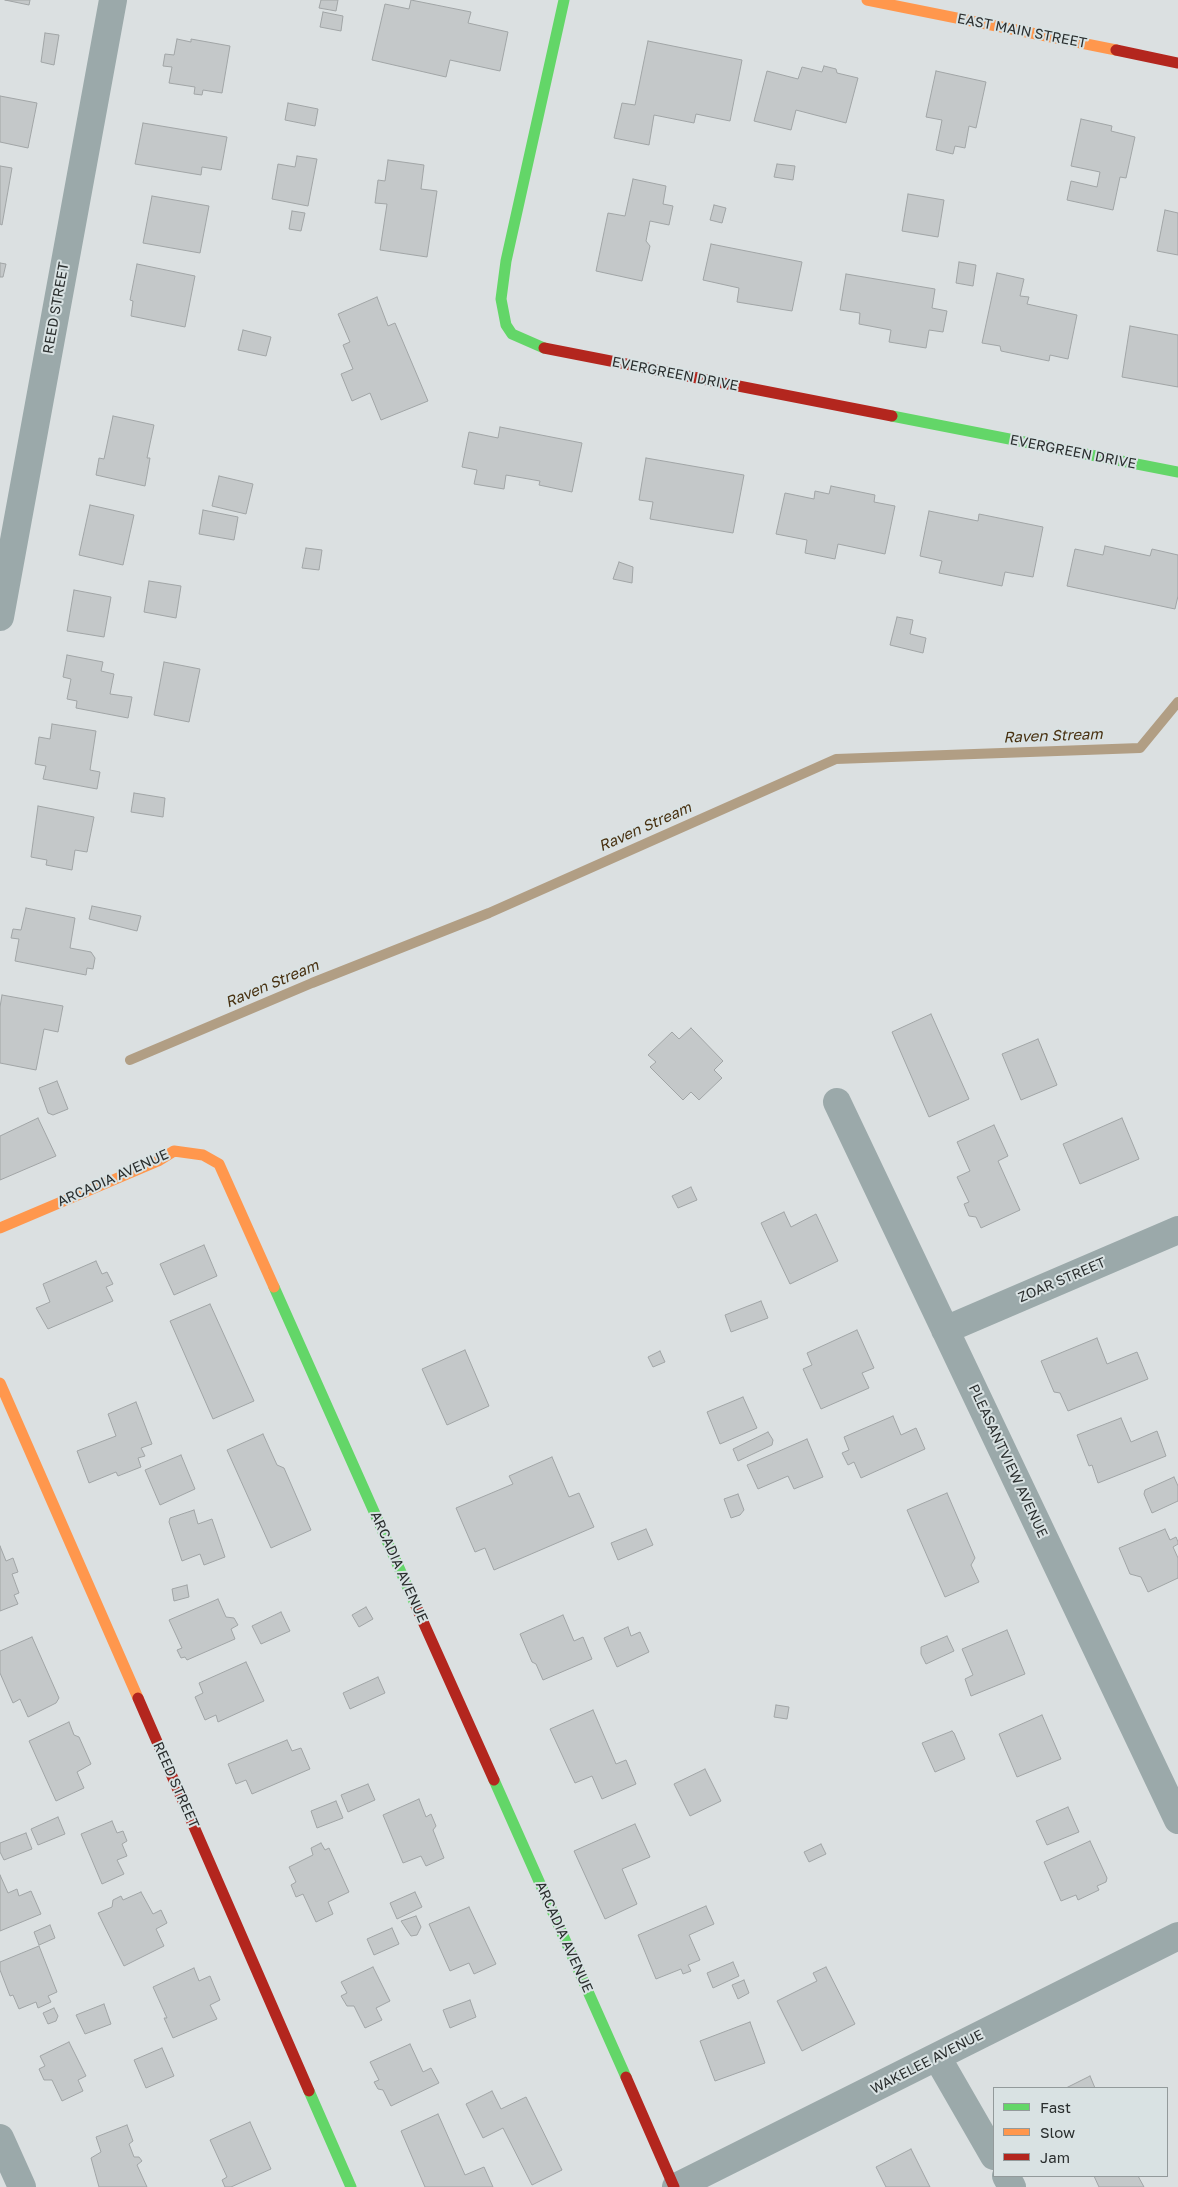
<!DOCTYPE html>
<html>
<head>
<meta charset="utf-8">
<style>
  body { margin:0 }
  #map { position:relative; width:1178px; height:2187px; overflow:hidden; background:#dbe0e1; font-family:"Golos Text",sans-serif }
  canvas { display:block }
  .legend { position:absolute; left:993px; top:2087px; width:175px; height:90px; box-sizing:border-box; background:#d9e2e3; border:1px solid #939a9b; margin:0; padding:6px 9px; list-style:none; font-size:15px; color:#2a2e2e }
  .legend li { display:flex; align-items:center; gap:10px; height:25px }
  .legend b { width:25px; border:1px solid #939a9b }
</style>
</head>
<body>
<div id="map">
<canvas width="1178" height="2187"></canvas>
<ul class="legend">
<li><b style="height:6px;background:#63d668"></b>Fast</li>
<li><b style="height:6px;background:#ff974d"></b>Slow</li>
<li><b style="height:6px;background:#b3261e"></b>Jam</li>
</ul>
</div>
<script>
const context = document.querySelector('canvas').getContext('2d');
context.lineJoin = 'round';
const toPath = rows => new Path2D(rows.map(r => 'M' + r).join(''));
function strokePath(path, color, width, dash) { context.strokeStyle = color; context.lineWidth = width; context.lineCap = dash ? 'butt' : 'round'; context.setLineDash(dash || []); context.stroke(path); }
function fill(path, color) { context.fillStyle = color; context.fill(path, 'evenodd'); }
function write(font, color, halo, rows, align = 'center') {
  context.font = font + ' "Golos Text",sans-serif'; context.lineWidth = 4; context.setLineDash([]); context.textBaseline = 'middle'; context.strokeStyle = halo; context.fillStyle = color; for (const [text, x, y, turn = 0] of rows) {
    context.save(); context.translate(x, y); context.rotate((+turn || 0) * Math.PI / 180); context.textAlign = isNaN(turn) ? turn : align; if (halo) context.strokeText(text, 0, 0); context.fillText(text, 0, 0); context.restore();
  }
}
strokePath(toPath([
  [130,1060,312,983,489,913,836,759,1140,748,1178,702]
]), '#b19e84', 10);
const building = toPath([
  [5,0,30,0,29,5,5,0],
  [321,0,338,0,336,11,319,8,321,0],
  [411,0,471,12,468,23,508,32,500,71,450,60,446,77,372,60,385,4,409,9,411,0],
  [323,12,343,16,341,31,320,27,323,12],
  [45,33,59,35,54,65,41,62,45,33],
  [177,39,191,42,191,39,230,46,222,93,203,90,202,95,194,94,195,87,169,83,172,67,163,66,165,54,174,55,177,39],
  [648,41,742,60,730,121,696,114,694,123,654,115,649,145,614,138,622,103,635,105,648,41],
  [824,66,836,69,837,73,858,78,846,123,796,110,791,130,754,121,767,71,798,79,802,67,822,72,824,66],
  [936,71,986,82,976,128,969,126,965,148,955,146,953,154,936,150,942,120,926,117,936,71],
  [0,96,37,103,28,148,0,142,0,96],
  [288,103,318,109,315,126,285,120,288,103],
  [1081,119,1112,126,1111,131,1135,137,1126,178,1120,177,1113,210,1067,200,1071,181,1097,187,1100,172,1071,166,1081,119],
  [143,123,227,137,221,170,202,167,201,175,135,164,143,123],
  [297,156,317,159,308,206,272,199,278,164,295,167,297,156],
  [388,160,424,165,421,189,437,191,427,257,380,250,387,204,375,203,378,180,385,181,388,160],
  [777,164,795,166,793,180,774,177,777,164],
  [0,166,12,168,2,225,0,224,0,166],
  [633,179,666,186,663,204,673,206,669,225,650,221,646,241,650,246,642,281,596,271,608,213,625,216,633,179],
  [908,194,944,200,938,237,902,231,908,194],
  [152,196,209,206,200,253,143,243,152,196],
  [714,205,726,208,722,223,710,220,714,205],
  [1165,210,1178,213,1178,255,1157,251,1165,210],
  [292,211,305,213,301,231,289,229,292,211],
  [711,244,802,262,792,311,737,302,739,288,703,280,711,244],
  [959,262,976,265,973,286,956,283,959,262],
  [0,263,6,264,3,277,0,277,0,263],
  [137,264,195,276,185,327,131,316,133,301,130,300,137,264],
  [997,273,1024,279,1020,296,1029,297,1027,304,1077,315,1068,359,1050,355,1049,361,1001,351,1000,346,982,343,997,273],
  [846,274,935,289,932,308,947,311,943,332,929,330,926,348,889,342,891,330,859,324,860,313,840,310,846,274],
  [377,297,388,326,395,323,428,401,381,420,370,393,352,401,341,374,353,369,343,345,350,342,338,314,377,297],
  [1130,326,1178,335,1178,387,1122,377,1130,326],
  [243,330,271,337,266,356,238,350,243,330],
  [113,416,154,425,147,458,150,458,145,486,96,475,99,458,104,459,113,416],
  [500,427,582,443,572,492,539,485,540,481,506,475,504,489,474,484,477,470,462,467,469,432,498,438,500,427],
  [646,458,744,475,733,533,650,519,653,502,639,500,646,458],
  [219,476,253,484,246,514,212,506,219,476],
  [831,486,875,495,874,502,895,506,885,554,838,544,835,559,805,553,807,540,776,534,785,493,814,499,815,491,829,494,831,486],
  [90,505,134,515,123,565,79,555,90,505],
  [203,510,238,517,234,540,199,534,203,510],
  [929,511,978,521,979,514,1043,527,1033,577,1005,572,1002,586,939,573,942,561,920,556,929,511],
  [1105,546,1150,556,1152,549,1178,555,1178,596,1175,609,1067,586,1075,549,1103,555,1105,546],
  [306,548,322,550,319,570,302,568,306,548],
  [619,562,633,567,632,583,613,579,619,562],
  [149,581,181,586,176,618,144,612,149,581],
  [74,590,111,597,104,637,67,631,74,590],
  [897,617,913,620,910,634,926,638,923,653,890,645,897,617],
  [67,655,103,662,101,671,114,674,110,694,132,697,128,718,76,708,77,701,67,699,71,679,63,677,67,655],
  [164,662,200,669,189,722,154,715,164,662],
  [52,724,96,731,90,770,100,772,97,789,43,779,46,766,35,764,39,737,50,739,52,724],
  [134,793,165,798,163,817,131,812,134,793],
  [38,806,94,817,87,852,75,850,72,870,46,865,47,860,31,857,38,806],
  [92,906,141,916,137,931,89,919,92,906],
  [26,908,75,918,70,948,91,952,95,958,93,969,87,968,86,975,15,961,19,939,11,938,13,929,21,930,26,908],
  [2,995,63,1006,58,1032,44,1029,36,1070,0,1063,0,1007,2,995],
  [931,1014,969,1099,929,1117,892,1032,931,1014],
  [691,1028,723,1061,714,1070,722,1078,699,1100,691,1092,683,1100,650,1067,656,1062,648,1055,672,1032,679,1039,691,1028],
  [1038,1039,1057,1085,1021,1100,1002,1054,1038,1039],
  [57,1081,68,1109,53,1115,48,1113,39,1088,57,1081],
  [38,1118,56,1156,0,1180,0,1136,38,1118],
  [1122,1118,1139,1159,1080,1184,1063,1144,1122,1118],
  [994,1125,1008,1156,998,1161,1020,1210,981,1228,976,1217,969,1216,964,1204,969,1202,957,1177,970,1171,957,1142,994,1125],
  [691,1187,697,1200,678,1208,672,1196,691,1187],
  [784,1212,791,1227,816,1214,838,1261,790,1284,761,1223,784,1212],
  [204,1245,217,1276,174,1295,160,1264,204,1245],
  [96,1261,102,1274,107,1272,113,1284,106,1287,113,1301,48,1329,36,1308,50,1302,43,1284,96,1261],
  [761,1301,768,1318,731,1332,725,1315,761,1301],
  [210,1304,254,1401,213,1419,170,1321,210,1304],
  [857,1330,874,1368,862,1373,869,1388,821,1409,803,1369,812,1365,807,1353,857,1330],
  [1097,1338,1107,1364,1137,1352,1148,1379,1068,1411,1060,1393,1054,1392,1041,1361,1097,1338],
  [465,1350,489,1406,447,1425,422,1369,465,1350],
  [660,1351,665,1362,653,1367,648,1357,660,1351],
  [743,1397,757,1428,720,1444,707,1412,743,1397],
  [136,1402,152,1444,141,1448,145,1456,138,1458,141,1467,118,1476,116,1472,89,1483,77,1451,116,1436,108,1414,136,1402],
  [893,1416,901,1435,916,1428,925,1449,861,1478,854,1462,848,1465,842,1453,849,1450,844,1437,893,1416],
  [1121,1418,1131,1442,1157,1431,1166,1456,1098,1483,1092,1465,1089,1466,1077,1435,1121,1418],
  [768,1432,773,1440,772,1445,738,1461,733,1449,768,1432],
  [263,1434,277,1465,284,1468,311,1530,271,1548,227,1450,263,1434],
  [807,1439,823,1477,794,1489,788,1476,758,1489,747,1465,807,1439],
  [181,1455,195,1489,160,1505,145,1470,181,1455],
  [552,1457,569,1497,579,1493,594,1527,494,1570,485,1548,475,1552,456,1508,513,1484,509,1476,552,1457],
  [1174,1477,1178,1486,1178,1501,1152,1513,1144,1494,1145,1490,1174,1477],
  [947,1493,975,1558,971,1565,979,1582,945,1597,907,1510,947,1493],
  [738,1494,744,1510,740,1515,731,1518,724,1499,738,1494],
  [194,1510,198,1524,212,1519,225,1557,204,1565,200,1554,182,1561,169,1522,170,1518,194,1510],
  [646,1529,653,1545,618,1560,611,1543,646,1529],
  [1165,1529,1170,1540,1176,1537,1178,1542,1178,1544,1173,1547,1178,1558,1178,1578,1148,1592,1141,1577,1130,1574,1119,1548,1165,1529],
  [0,1546,6,1561,13,1558,18,1572,12,1574,19,1593,14,1595,18,1604,0,1611,0,1546],
  [187,1585,189,1597,174,1601,172,1589,187,1585],
  [218,1599,226,1617,234,1618,238,1625,231,1629,235,1639,187,1660,185,1657,181,1658,177,1650,182,1648,169,1620,218,1599],
  [366,1607,373,1619,359,1627,352,1615,366,1607],
  [281,1612,290,1631,261,1644,252,1626,281,1612],
  [563,1615,574,1641,583,1637,592,1659,543,1680,536,1664,532,1662,520,1634,563,1615],
  [628,1627,631,1636,640,1632,649,1652,617,1667,604,1638,628,1627],
  [1007,1630,1025,1674,971,1696,965,1679,973,1675,962,1649,1007,1630],
  [947,1636,954,1651,926,1664,921,1654,921,1647,947,1636],
  [32,1637,59,1698,56,1703,28,1717,20,1699,13,1703,0,1673,0,1651,32,1637],
  [246,1662,264,1701,218,1722,216,1715,205,1720,195,1697,203,1693,199,1683,246,1662],
  [378,1677,385,1693,350,1709,343,1693,378,1677],
  [776,1705,789,1707,787,1719,774,1717,776,1705],
  [593,1710,616,1764,626,1760,636,1784,602,1799,592,1776,575,1783,550,1729,593,1710],
  [1042,1715,1061,1759,1017,1777,999,1734,1042,1715],
  [69,1722,74,1735,79,1737,91,1764,77,1772,84,1788,56,1801,29,1741,69,1722],
  [952,1731,954,1733,965,1759,935,1772,922,1743,952,1731],
  [287,1740,292,1751,301,1748,310,1769,252,1794,246,1780,236,1784,228,1764,287,1740],
  [705,1769,721,1801,690,1816,674,1784,705,1769],
  [368,1784,375,1800,348,1812,341,1795,368,1784],
  [419,1799,426,1817,431,1814,436,1826,433,1830,444,1858,426,1866,421,1856,403,1863,383,1815,419,1799],
  [336,1801,343,1818,317,1828,311,1811,336,1801],
  [1068,1807,1079,1832,1047,1845,1036,1821,1068,1807],
  [58,1817,65,1834,38,1845,31,1829,58,1817],
  [112,1821,117,1833,123,1831,127,1841,122,1844,127,1856,117,1860,124,1874,102,1884,81,1834,112,1821],
  [635,1824,650,1857,622,1869,637,1904,605,1919,574,1851,635,1824],
  [26,1833,32,1849,4,1860,0,1852,0,1843,26,1833],
  [1090,1841,1107,1878,1106,1882,1097,1886,1099,1890,1078,1900,1076,1895,1061,1901,1044,1862,1090,1841],
  [321,1843,325,1850,329,1848,349,1892,328,1902,333,1914,316,1922,303,1894,296,1897,291,1885,296,1882,289,1867,313,1855,311,1848,321,1843],
  [821,1844,826,1854,809,1862,804,1852,821,1844],
  [0,1875,8,1893,17,1889,19,1896,31,1891,41,1914,0,1931,0,1875],
  [141,1892,153,1914,161,1910,167,1923,156,1929,164,1946,124,1966,98,1913,112,1907,113,1900,121,1896,123,1900,141,1892],
  [415,1892,422,1907,397,1919,390,1903,415,1892],
  [706,1906,714,1924,689,1935,700,1960,688,1965,691,1971,683,1974,681,1969,656,1979,638,1935,706,1906],
  [469,1907,496,1964,474,1974,469,1963,450,1971,429,1924,469,1907],
  [416,1916,421,1927,417,1935,411,1936,401,1921,416,1916],
  [50,1925,55,1938,39,1945,34,1932,50,1925],
  [392,1928,399,1944,374,1955,367,1939,392,1928],
  [39,1946,57,1992,48,1996,51,2002,38,2008,36,2002,19,2009,13,1995,10,1996,0,1970,0,1962,39,1946],
  [733,1962,739,1976,713,1988,707,1973,733,1962],
  [373,1967,390,2001,376,2008,382,2020,365,2028,354,2006,347,2006,341,1996,347,1993,341,1982,373,1967],
  [826,1967,855,2024,802,2051,777,2001,817,1981,813,1973,826,1967],
  [194,1968,199,1981,210,1976,220,2000,210,2005,217,2019,173,2038,164,2018,167,2018,153,1987,194,1968],
  [744,1980,749,1993,738,1999,732,1985,744,1980],
  [470,2000,476,2017,450,2028,443,2010,470,2000],
  [104,2004,111,2024,85,2034,76,2015,104,2004],
  [54,2008,58,2016,56,2021,48,2024,43,2013,54,2008],
  [750,2022,765,2063,715,2081,700,2041,750,2022],
  [69,2042,86,2076,78,2080,83,2091,62,2101,52,2080,44,2080,39,2069,45,2066,40,2056,69,2042],
  [410,2044,423,2072,431,2068,439,2083,391,2106,383,2090,378,2089,374,2082,379,2080,370,2062,410,2044],
  [162,2048,174,2076,146,2088,134,2060,162,2048],
  [1090,2076,1095,2088,1066,2088,1090,2076],
  [492,2091,501,2109,526,2097,562,2170,532,2185,503,2128,483,2138,466,2104,492,2091],
  [438,2114,465,2175,484,2167,493,2187,425,2187,401,2131,438,2114],
  [250,2122,271,2169,231,2187,225,2187,222,2180,227,2177,210,2140,250,2122],
  [127,2125,133,2141,129,2144,134,2157,139,2157,142,2161,137,2165,147,2187,99,2187,91,2158,101,2152,96,2137,127,2125],
  [911,2149,930,2187,886,2187,876,2167,911,2149],
  [1094,2176,1138,2176,1144,2187,1099,2187,1094,2176]
]);
fill(building, '#c4c8c9');
strokePath(building, '#a1a5a6', 1);
strokePath(toPath([
  [0,617,113,0],
  [837,1102,1178,1820],
  [945,1330,1178,1230],
  [937,2057,994,2156],
  [0,2138,22,2187],
  [1006,2176,1012,2187],
  [676,2187,1178,1936]
]), '#9ba9aa', 28);
strokePath(toPath([
  [544,348,512,334,506,325,501,299,506,261,564,0],
  [892,416,1178,472],
  [274,1287,416,1606],
  [494,1780,626,2077],
  [309,2091,351,2187]
]), '#63d668', 11);
strokePath(toPath([
  [867,0,1116,50],
  [0,1228,158,1161,174,1151,203,1155,219,1164,274,1287],
  [0,1383,138,1698]
]), '#ff974d', 11);
strokePath(toPath([
  [1116,50,1178,63],
  [544,348,892,416],
  [416,1606,494,1780],
  [138,1698,309,2091],
  [626,2077,674,2187]
]), '#b3261e', 11);
write('14px', '#2a2e2e', '#d9e2e3', [
  ["EAST MAIN STREET",1022,31,11],
  ["REED STREET",56,308,-80],
  ["EVERGREEN DRIVE",675,374,11],
  ["EVERGREEN DRIVE",1073,452,11],
  ["ARCADIA AVENUE",113,1178,-24],
  ["ZOAR STREET",1062,1280,-23],
  ["PLEASANTVIEW AVENUE",1008,1461,65],
  ["ARCADIA AVENUE",399,1567,66],
  ["REED STREET",176,1785,66],
  ["ARCADIA AVENUE",564,1937,66],
  ["WAKELEE AVENUE",927,2062,-27]
]);
write('italic 15px', '#483111', '#d9e2e3', [
  ["Raven Stream",1053,736,-2],
  ["Raven Stream",645,827,-24],
  ["Raven Stream",272,984,-23]
]);
</script>
</body>
</html>
